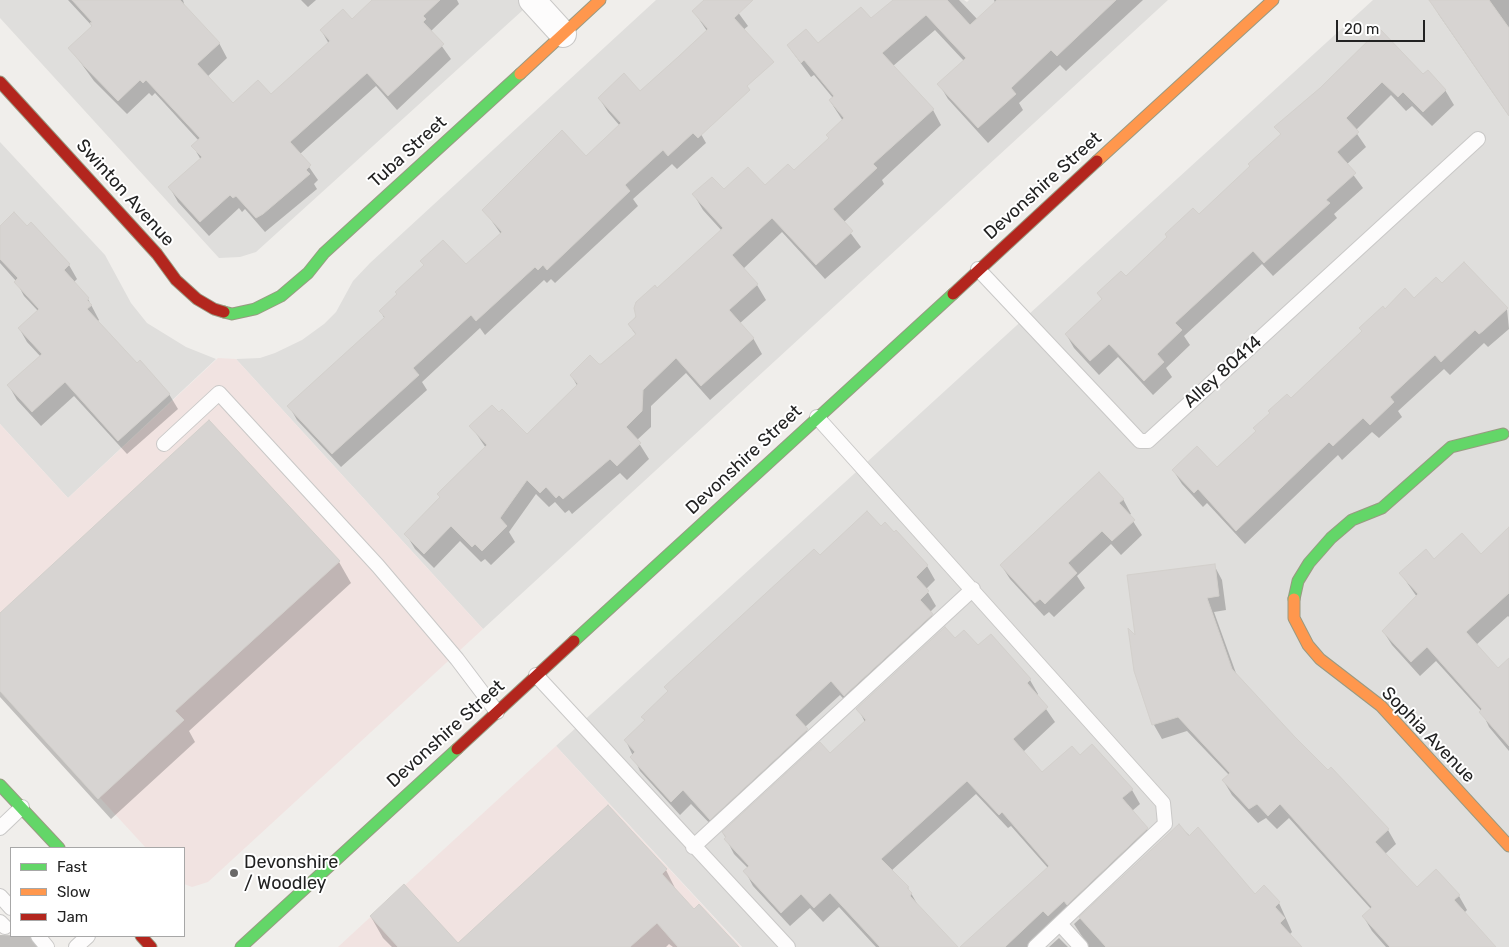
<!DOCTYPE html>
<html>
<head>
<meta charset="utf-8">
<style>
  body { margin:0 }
  #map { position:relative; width:1509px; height:947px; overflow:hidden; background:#f0eeeb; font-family:Rubik,sans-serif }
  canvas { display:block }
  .legend { position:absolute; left:10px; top:847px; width:175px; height:90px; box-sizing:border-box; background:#fff; border:1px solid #a7a7a7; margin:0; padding:6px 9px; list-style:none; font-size:15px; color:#222 }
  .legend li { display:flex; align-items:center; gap:10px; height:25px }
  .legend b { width:25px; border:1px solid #a7a7a7 }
  .scale { position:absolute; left:1336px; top:20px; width:89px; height:22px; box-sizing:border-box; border:2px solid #222; border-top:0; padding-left:6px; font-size:15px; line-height:18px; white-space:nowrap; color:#222; -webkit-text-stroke:4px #fff; paint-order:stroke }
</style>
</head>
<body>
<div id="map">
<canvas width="1509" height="947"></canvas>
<ul class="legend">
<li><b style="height:6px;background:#63d668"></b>Fast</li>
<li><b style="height:6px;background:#ff974d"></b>Slow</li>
<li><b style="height:6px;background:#b3261e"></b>Jam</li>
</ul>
<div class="scale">20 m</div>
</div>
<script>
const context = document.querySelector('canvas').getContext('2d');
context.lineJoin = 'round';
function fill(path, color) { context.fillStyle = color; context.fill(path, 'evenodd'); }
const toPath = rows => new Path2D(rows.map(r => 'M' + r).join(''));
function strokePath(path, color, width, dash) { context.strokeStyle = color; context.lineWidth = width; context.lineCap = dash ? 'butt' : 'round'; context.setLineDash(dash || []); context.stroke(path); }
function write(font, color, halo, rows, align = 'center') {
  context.font = font + ' Rubik,sans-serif'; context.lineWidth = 4; context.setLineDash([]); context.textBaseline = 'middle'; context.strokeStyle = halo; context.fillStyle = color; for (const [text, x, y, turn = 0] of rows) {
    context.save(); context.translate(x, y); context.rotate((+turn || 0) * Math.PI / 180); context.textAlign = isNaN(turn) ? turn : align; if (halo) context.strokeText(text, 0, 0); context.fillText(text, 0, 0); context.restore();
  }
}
fill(toPath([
  [0,0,534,0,256,252,240,257,219,258,0,18],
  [656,0,964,0,967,2,969,0,1168,0,483,629,236,359,260,358,275,353,302,340,324,324,336,312,353,281,370,263],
  [1373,0,1509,0,1509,947,742,947,556,746],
  [0,142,105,255,131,303,147,323,186,347,216,359,68,498,0,424]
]), '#dfdedc');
fill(toPath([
  [218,358,236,359,483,629,208,882,192,887,184,884,184,848,146,848,0,689,0,424,68,498],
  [556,746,741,947,338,947,405,885]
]), '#f1e3e1');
fill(toPath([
  [68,0,183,0,185,7,219,43,227,58,207,77,233,105,271,96,329,44,321,30,352,20,374,0,457,0,459,4,431,31,451,59,397,110,376,86,300,154,318,180,314,184,317,189,265,232,245,209,242,212,239,208,209,236,178,202,170,188,201,160,193,146,199,141,155,93,152,96,149,93,127,114,94,81,70,48,93,27],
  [301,0,316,0,308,7],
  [706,0,729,0,748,26,743,30,698,129,706,143,677,169,672,164,633,199,638,206,555,283,551,279,547,283,544,280,485,335,480,328,422,382,427,390,341,467,297,420,289,406,385,319,380,311,466,266,501,234,484,210,586,158,620,126,608,112,599,98,640,93,707,31,694,12],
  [895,0,959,0,1018,62,994,0,1143,0,1066,71,1060,65,1019,103,1023,110,988,143,948,99,939,84,964,61,935,30,893,66,933,110,941,125,882,180,884,184,843,223,861,247,825,279,782,232,743,269,757,285,766,300,739,324,753,338,762,354,710,400,686,373,651,406,651,427,637,440,649,459,627,480,620,473,572,514,569,510,565,513,555,502,549,507,536,494,509,532,515,542,491,565,485,559,481,562,460,541,434,568,415,549,406,534,486,448,471,426,526,436,578,387,571,375,599,366,636,335,629,325,657,290,722,231,703,210,694,195,765,186,794,172,830,139,843,121,830,101,833,98,814,75,811,77,788,46,818,45,871,20],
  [1433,0,1509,0,1509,116,1439,15,1431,1],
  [1423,76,1445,90,1454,105,1432,126,1412,106,1406,111,1391,95,1355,131,1366,147,1346,165,1363,188,1334,214,1337,218,1273,276,1262,264,1184,336,1190,345,1166,368,1172,377,1153,395,1118,357,1099,375,1074,348,1066,334,1102,300,1099,294,1126,278,1199,216,1251,167,1281,135,1276,127,1320,89],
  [0,227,27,228,69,265,77,279,73,283,88,299,99,320,97,322,137,365,169,394,178,409,127,454,74,396,41,426,17,400,9,386,41,357,27,342,19,328,38,311,24,296,16,281,0,263],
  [1464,264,1507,309,1509,329,1488,347,1484,343,1450,375,1444,369,1398,411,1402,417,1379,438,1372,432,1342,460,1338,455,1245,544,1207,503,1203,507,1182,484,1173,470,1216,469,1385,310,1414,299,1442,284],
  [1123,499,1131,514,1129,515,1142,535,1121,555,1111,544,1077,576,1085,588,1054,617,1049,612,1044,616,1010,579,1001,565],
  [881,528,927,566,935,580,926,589,936,606,930,612,940,629,853,709,840,695,805,727,815,744,719,833,691,804,680,815,640,771,626,741,645,722,643,717,669,693,666,687,820,557],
  [1509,529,1509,617,1508,616,1476,645,1497,669,1509,660,1509,751,1489,727,1482,712,1436,661,1420,676,1392,645,1383,631,1417,597,1401,574,1434,561,1481,555],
  [339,562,351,583,189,731,195,742,111,819,0,697,0,615],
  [1214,565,1222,580,1226,610,1214,612,1237,676,1294,737,1388,830,1396,844,1385,854,1417,889,1436,871,1459,896,1467,910,1464,913,1494,947,1386,947,1372,931,1363,916,1371,909,1289,818,1277,829,1266,818,1258,823,1232,795,1223,780,1229,775,1187,731,1162,739,1154,725,1135,671,1136,638],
  [955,640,978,647,1023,670,1030,680,1038,694,1037,696,1055,722,1023,752,1042,774,1080,757,1132,790,1140,804,1132,811,1147,829,1155,843,1045,947,962,947,1048,868,1011,826,1008,828,976,794,891,871,908,888,919,907,956,947,876,947,839,907,823,922,810,908,790,926,753,886,745,871,748,868,734,854,723,833,830,755,865,722,858,709],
  [1179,826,1255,895,1279,903,1292,932,1288,936,1287,947,1089,947,1074,924],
  [666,870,677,892,694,910,736,947,673,947,669,944,666,947,392,947,383,938,371,917,458,944],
  [0,935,38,936,45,947,0,947],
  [1059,938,1068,947,1049,947]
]), '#0003');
const building = toPath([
  [72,0,180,0,220,43,197,64,233,103,258,80,271,94,330,41,320,30,343,9,352,19,372,0,440,0,423,16,426,19,423,22,444,44,388,96,367,73,290,142,311,165,306,170,310,174,263,214,256,218,236,196,233,198,230,195,200,222,168,187,202,157,191,146,200,138,146,80,143,83,140,80,118,101,84,66,68,48,92,26,90,23,92,22,72,0],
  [704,0,753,0,734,18,774,62,747,86,750,90,698,138,693,133,668,156,663,150,625,185,630,191,547,270,543,265,538,270,535,267,476,321,471,315,413,368,419,375,332,454,287,406,385,317,379,311,397,294,395,292,424,265,420,261,443,240,466,264,502,232,482,210,562,130,586,156,621,123,598,98,624,73,640,91,678,57,708,29,692,11,704,0],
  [893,0,947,0,970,25,997,0,1116,0,1057,56,1051,50,1011,88,1016,94,978,128,937,84,966,58,926,15,882,53,934,109,873,164,877,168,833,209,853,231,816,265,772,218,732,255,758,284,729,310,754,338,701,386,676,358,643,390,642,411,626,427,641,443,617,466,610,459,563,499,559,495,556,498,546,487,540,493,527,480,500,518,507,526,482,551,475,544,472,547,451,526,424,554,404,534,440,497,437,494,487,445,469,426,492,405,499,412,502,409,527,434,578,384,570,375,590,355,599,364,601,364,636,334,628,324,636,317,634,308,636,302,655,285,657,288,723,228,692,194,712,177,724,189,748,167,765,185,788,164,794,170,829,138,826,135,844,118,829,100,834,96,804,60,801,63,787,45,806,29,818,43,861,7,871,18,893,0],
  [1429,0,1489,0,1509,28,1509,116,1429,0],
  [1380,29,1423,74,1428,70,1446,90,1423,112,1403,92,1398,97,1382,82,1346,118,1359,132,1337,152,1356,173,1326,200,1330,203,1264,263,1253,251,1175,323,1182,330,1157,354,1164,362,1144,381,1109,344,1090,361,1065,334,1102,299,1097,293,1121,271,1126,276,1167,237,1165,234,1193,208,1199,214,1250,166,1248,164,1281,134,1274,127,1320,88,1380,29],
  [14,212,27,226,31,222,70,264,64,270,89,298,87,300,92,305,87,309,137,363,140,360,170,394,118,441,65,382,32,412,7,385,42,354,18,328,39,309,14,282,18,278,0,259,0,226,14,212],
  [1464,262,1508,308,1483,331,1479,334,1475,330,1441,362,1435,355,1390,397,1394,402,1370,425,1363,418,1333,446,1329,442,1236,531,1198,489,1194,493,1172,470,1197,446,1217,467,1256,431,1253,428,1270,413,1268,411,1287,394,1291,398,1362,331,1359,328,1383,306,1385,309,1405,288,1414,298,1436,277,1442,283,1464,262],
  [209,420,340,561,175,711,184,720,98,799,0,691,0,613,209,420],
  [1099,472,1124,499,1119,503,1135,520,1112,541,1102,531,1068,563,1077,573,1045,604,1040,599,1035,603,1000,565,1099,472],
  [867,511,881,526,885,522,894,532,896,530,928,565,916,577,929,591,920,600,933,614,844,696,831,681,795,715,808,729,710,820,683,790,671,802,630,757,635,752,624,740,645,720,641,717,668,691,664,687,678,674,814,549,820,555,867,511],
  [1509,527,1509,593,1466,632,1498,668,1509,658,1509,746,1479,712,1482,709,1427,647,1411,662,1382,631,1418,594,1399,573,1426,549,1434,559,1462,533,1481,554,1509,527],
  [1215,564,1219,596,1207,598,1232,669,1294,736,1328,770,1331,767,1389,829,1375,842,1417,887,1436,869,1460,895,1454,900,1496,947,1390,947,1362,916,1372,907,1280,804,1268,816,1257,804,1249,809,1222,780,1230,773,1178,717,1152,725,1134,671,1128,628,1135,635,1127,575,1215,564],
  [945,627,955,638,964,630,978,645,991,634,1031,679,1027,683,1048,707,1013,739,1042,772,1072,746,1080,755,1092,744,1133,789,1122,798,1148,828,1067,905,1064,901,1048,916,1043,911,1005,947,960,947,1049,866,1002,812,999,815,967,781,881,859,909,887,907,888,912,893,910,896,958,947,880,947,830,893,814,908,801,894,781,913,743,871,749,866,724,839,726,837,722,832,820,742,830,753,866,720,856,709,945,627],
  [608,805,667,869,662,874,694,909,699,904,739,947,678,947,657,923,630,947,398,947,370,916,404,884,458,943,608,805],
  [1179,824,1189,836,1198,827,1255,894,1264,885,1280,902,1275,907,1285,918,1280,923,1302,947,1106,947,1079,917,1179,824]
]);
fill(building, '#d7d4d2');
strokePath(building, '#d3d0cc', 1);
const lane = toPath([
  [978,269,1140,441,1148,441,1478,139],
  [817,417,1163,803,1165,824,1035,947],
  [164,444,219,393,378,566,457,659,497,712],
  [536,675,788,947],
  [0,828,22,807],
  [693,847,973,589],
  [0,896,11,908],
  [0,922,5,927],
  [1060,924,1081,947],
  [38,936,47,947],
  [76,947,88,936]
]);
const street = toPath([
  [532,0,563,34]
]);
const fast = toPath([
  [224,312,232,314,255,309,281,296,308,273,324,253,520,74],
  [1294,599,1298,581,1309,563,1331,538,1352,520,1382,508,1451,447,1503,434],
  [574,641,953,294],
  [0,785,59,848],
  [241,947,457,749]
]);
const slow = toPath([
  [520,74,600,0],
  [1097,161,1273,0],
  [1294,599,1294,618,1308,645,1320,659,1381,706,1509,846]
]);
const jam = toPath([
  [0,82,157,254,176,280,197,299,214,309,224,312],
  [953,294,1097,161],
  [457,749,574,641],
  [141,936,151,947]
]);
strokePath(lane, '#c9c8c7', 16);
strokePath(street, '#c9c8c7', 28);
strokePath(fast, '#999a82', 13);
strokePath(slow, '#999a82', 13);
strokePath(jam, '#999a82', 13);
strokePath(lane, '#fdfcfc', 14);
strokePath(street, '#fdfcfc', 26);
strokePath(fast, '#63d668', 11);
strokePath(slow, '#ff974d', 11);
strokePath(jam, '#b3261e', 11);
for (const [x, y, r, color] of [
  [234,873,5,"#6a6968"]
]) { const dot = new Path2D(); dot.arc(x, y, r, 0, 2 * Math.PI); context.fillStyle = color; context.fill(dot); strokePath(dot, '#fff', 2); }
write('18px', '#222', '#fff', [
  ["Tuba Street",408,152,-42],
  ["Devonshire Street",1043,186,-42],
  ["Swinton Avenue",125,193,48],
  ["Alley 80414",1223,372,-42],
  ["Devonshire Street",744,460,-43],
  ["Devonshire Street",446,734,-42],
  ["Sophia Avenue",1428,735,46]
]);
write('18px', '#222', '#fff', [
  ["Devonshire",244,863],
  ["/ Woodley",244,884]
], 'left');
</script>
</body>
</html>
